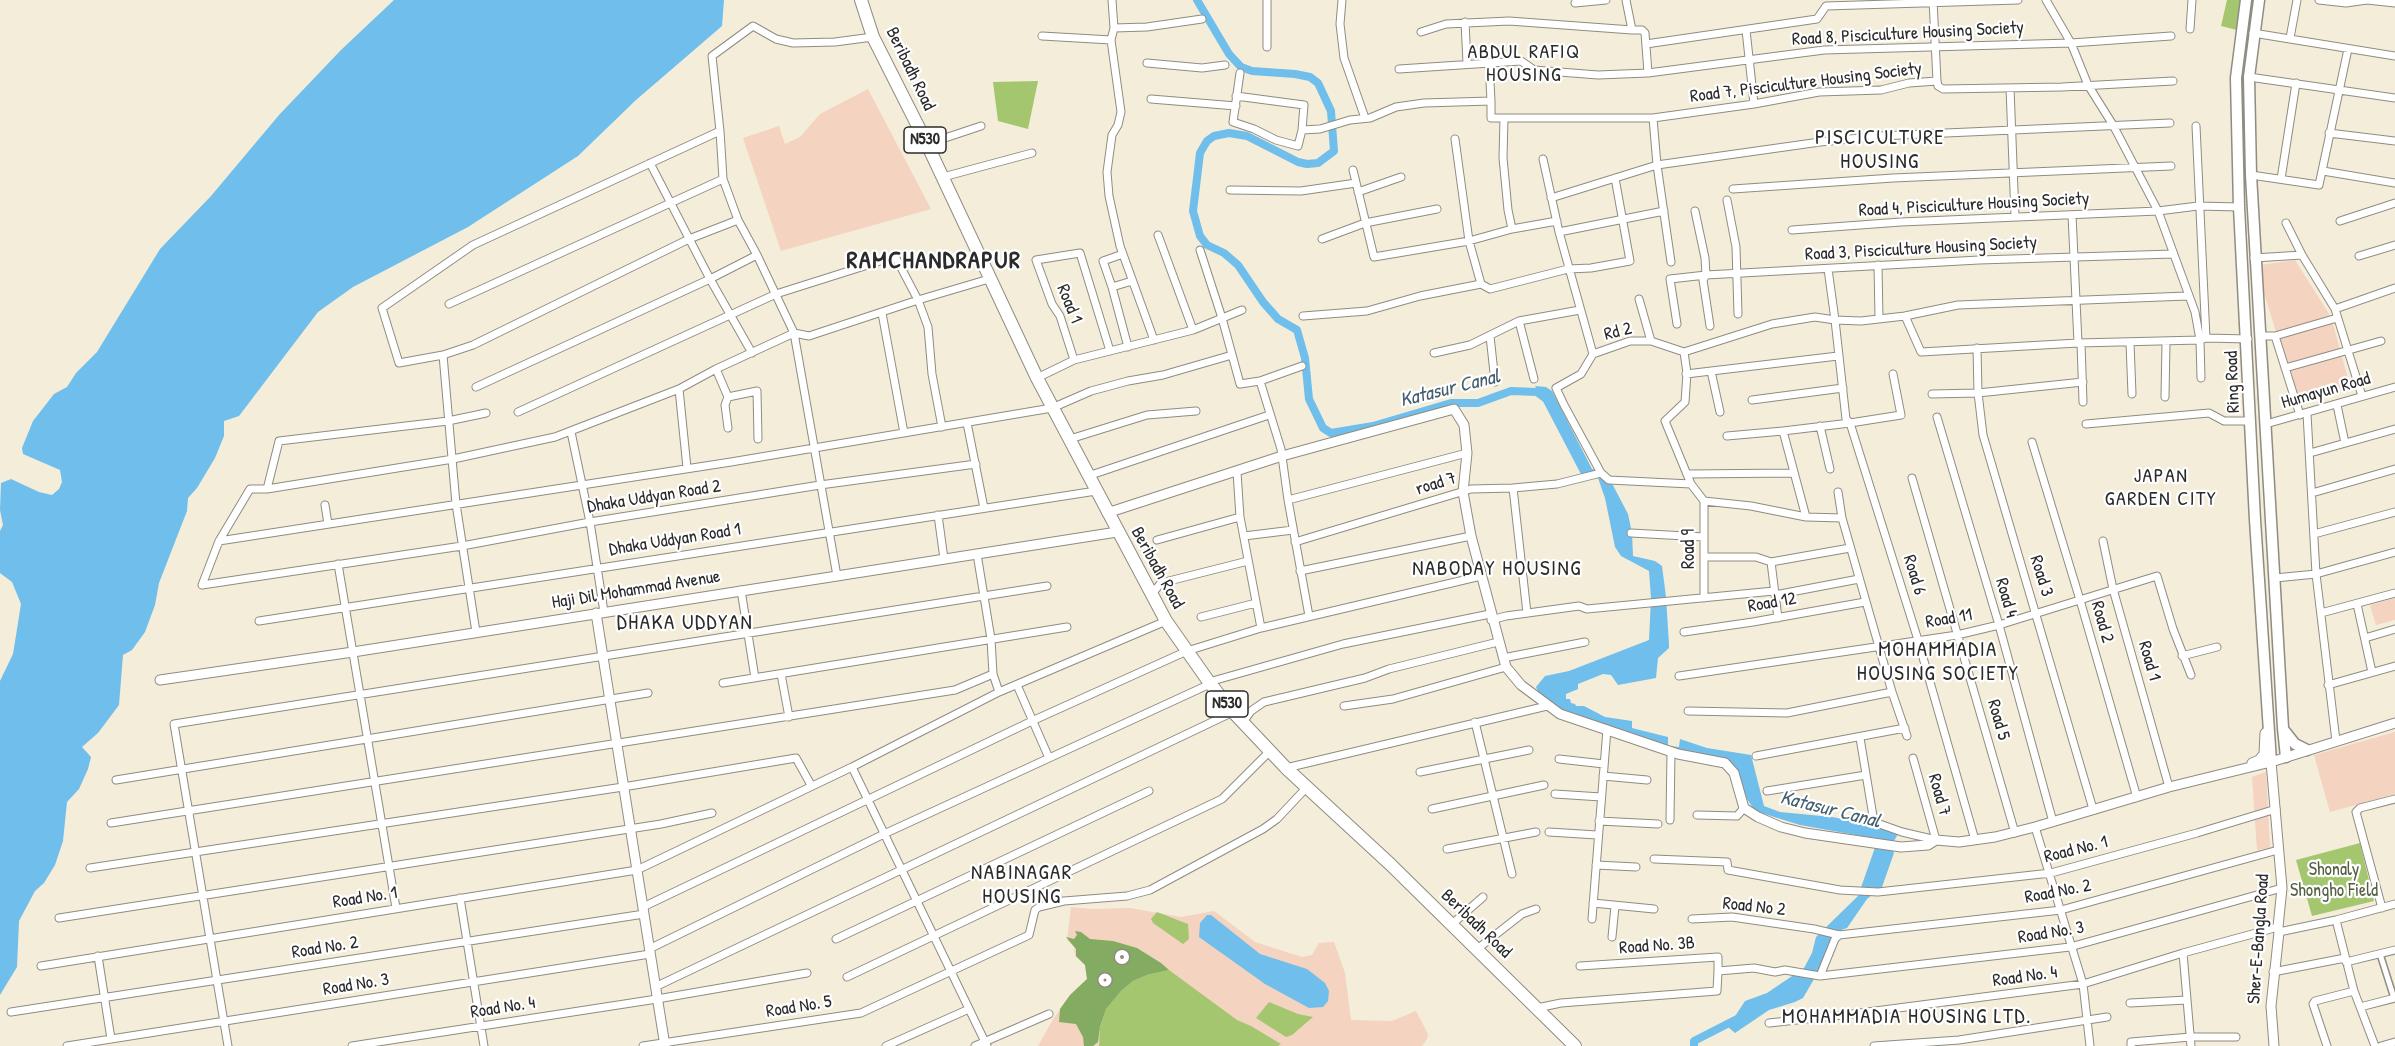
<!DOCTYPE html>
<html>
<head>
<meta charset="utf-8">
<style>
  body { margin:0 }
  canvas { display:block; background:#f3edd9 }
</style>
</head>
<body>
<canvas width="2395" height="1046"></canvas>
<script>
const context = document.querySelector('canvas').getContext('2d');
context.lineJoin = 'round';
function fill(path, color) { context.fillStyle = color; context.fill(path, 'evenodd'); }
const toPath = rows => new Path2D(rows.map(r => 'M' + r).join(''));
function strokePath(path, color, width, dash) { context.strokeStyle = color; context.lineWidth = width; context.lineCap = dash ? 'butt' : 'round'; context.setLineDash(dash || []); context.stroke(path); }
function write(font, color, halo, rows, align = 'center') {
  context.font = font + ' "Patrick Hand",sans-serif'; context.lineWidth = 4.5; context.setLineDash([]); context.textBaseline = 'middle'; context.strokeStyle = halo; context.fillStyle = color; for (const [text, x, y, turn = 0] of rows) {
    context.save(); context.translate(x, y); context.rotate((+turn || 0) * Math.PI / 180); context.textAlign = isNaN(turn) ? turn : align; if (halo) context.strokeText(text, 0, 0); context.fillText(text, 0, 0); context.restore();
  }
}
fill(toPath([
  [868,89,931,209,781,251,743,138,779,126,785,144,800,137,820,114],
  [2295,260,2331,317,2350,386,2298,402,2263,290,2261,265],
  [2395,598,2395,620,2376,625,2370,605],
  [2395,732,2395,794,2330,812,2314,755],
  [2266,772,2270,848,2257,850,2252,777],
  [1071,907,1092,909,1130,908,1181,917,1214,911,1255,942,1302,957,1312,955,1319,943,1334,942,1345,973,1351,1020,1392,1021,1416,1011,1428,1034,1427,1039,1422,1046,1038,1046,1052,1021,1070,995,1087,979,1085,965,1075,956,1074,947,1067,940]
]), '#f4d3c0');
fill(toPath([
  [2227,0,2253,0,2245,32,2221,26],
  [1038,81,1028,129,998,121,993,82],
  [2360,843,2374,901,2312,916,2296,860],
  [1157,912,1188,924,1189,939,1183,944,1153,923,1151,919],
  [1169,970,1237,1020,1251,1026,1281,1044,1278,1046,1099,1046,1100,1028,1106,1009,1121,991,1133,981,1147,975],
  [1269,1002,1298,1014,1313,1017,1292,1035,1286,1037,1256,1018]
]), '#a4c66f');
fill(toPath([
  [1075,931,1081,932,1090,939,1113,941,1137,948,1161,963,1169,970,1147,975,1133,981,1121,991,1106,1009,1100,1027,1098,1042,1093,1046,1084,1046,1083,1037,1076,1024,1059,1022,1060,1009,1070,995,1087,979,1085,965,1076,956,1076,949,1066,937,1074,939,1077,935]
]), '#83ab62');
fill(toPath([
  [394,0,724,0,722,26,636,100,578,156,468,227,353,287,318,312,239,416,224,421,224,436,215,458,197,488,188,498,187,511,159,583,155,605,145,632,132,650,123,655,119,705,98,733,82,747,91,757,88,769,79,789,67,802,63,841,55,865,44,883,35,891,19,921,17,967,0,995,0,681,13,654,21,604,12,582,0,573,0,531,3,525,0,510,1,483,11,479,39,492,52,495,59,489,62,482,60,470,23,454,22,448,33,421,54,394,67,387,76,373,97,352,160,249,211,196,279,115,341,50],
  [1535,386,1546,387,1552,391,1592,469,1606,472,1628,514,1632,533,1633,556,1655,561,1662,566,1666,597,1669,645,1669,648,1658,658,1656,678,1618,685,1611,675,1603,674,1578,684,1578,689,1566,694,1566,699,1570,699,1571,703,1575,704,1576,706,1584,706,1605,717,1632,721,1632,728,1668,737,1668,746,1679,747,1680,739,1707,748,1751,755,1764,806,1780,812,1832,817,1859,822,1896,831,1898,834,1891,846,1894,853,1882,887,1867,899,1847,928,1841,930,1832,939,1824,962,1803,998,1795,1002,1769,1010,1735,1033,1728,1027,1745,1001,1767,993,1804,968,1812,953,1816,937,1858,896,1878,839,1800,825,1755,811,1747,799,1734,766,1726,761,1692,755,1558,709,1539,694,1536,687,1545,676,1569,671,1649,640,1651,598,1649,571,1621,556,1615,547,1605,498,1598,478,1584,480],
  [1207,915,1211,915,1260,954,1307,969,1325,983,1329,991,1328,1001,1323,1007,1309,1008,1265,984,1199,937,1200,923]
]), '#70beeb');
strokePath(toPath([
  [1197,0,1229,54,1241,67,1252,71,1295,74,1310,77,1318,83,1331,111,1334,151,1318,163,1307,164,1298,162,1247,136,1229,133,1214,136,1207,141,1200,153,1193,211,1200,236,1207,245,1224,253,1238,265,1263,302,1278,319,1297,330,1305,358,1309,399,1323,428,1331,433,1373,426,1451,403,1478,403,1511,391,1537,392,1549,401],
  [1694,1046,1694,1041,1739,1018]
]), '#70beeb', 8);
const pedestrian = toPath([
  '1117.5 957a4.5 4.5 0 1 1 9 0a4.5 4.5 0 1 1-9 0Z',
  [2380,954,2394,998],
  '1101 980a4 4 0 1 1 8 0a4 4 0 1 1-8 0Z'
]);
const minor = toPath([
  [1112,0,1114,28],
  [1342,0,1340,24,1344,58,1365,118],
  [1626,0,1632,30,1642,30,1645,33,1648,73],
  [1933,0,1937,81],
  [2046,0,2071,43,2088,85,2113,125,2158,211,2195,312,2200,340,2206,338,2248,339],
  [2319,0,2346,3,2367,0,2395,3],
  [1575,3,1606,0],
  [1465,22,1467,63],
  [2190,29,2192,0],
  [1746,30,1754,104],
  [1421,32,1446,24,1509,21,1632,30],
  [2253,33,2395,56],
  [1042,36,1111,40],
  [2290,38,2297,0],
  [1646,44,1817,19,1826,6,2018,0],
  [1267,47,1267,0],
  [1489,62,1491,101],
  [1147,63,1202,68,1225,65],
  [1399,69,1521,61,1534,70,1598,75,1648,73,1824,50,2071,43,2171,36],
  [1240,73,1233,122,1254,129,1276,140,1298,146,1302,130,1320,129,1350,120,1370,118,1396,107,1424,103,1491,101,1491,118,1653,118,1754,104,1819,92,1881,90,1909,83,1937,81,1938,86,1943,89,2062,87,2173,81],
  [2249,77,2395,98],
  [2010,88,2015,216],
  [1236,96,1304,105,1302,130],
  [1151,99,1236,106],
  [1504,118,1503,158,1508,210,1512,229],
  [1653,118,1657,165,1671,262],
  [2196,126,2206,338],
  [720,131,712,56,753,26,776,39,793,43,835,42,873,37],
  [2329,133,2395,141],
  [1455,139,1469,241,1481,284],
  [927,144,981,126],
  [1543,159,1559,232,1593,354,1581,374,1556,388,1564,405,1601,473,1609,480,1691,484,1704,501,1751,506,1806,517,1783,431,1850,423,1846,419,1835,320,1861,321,1905,316,1958,305,2187,296],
  [650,163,710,279,752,353],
  [1353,170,1374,257,1469,241,1512,229,1557,221],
  [2323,171,2395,183],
  [2251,175,2319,185,2348,49],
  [943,177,1032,153],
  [2281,179,2296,83],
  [1733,189,1893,178,2171,166],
  [1230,190,1301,191,1356,183],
  [1358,192,1401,177],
  [1551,198,1657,165,1820,142,1879,136,2170,123],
  [1727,200,1736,247,1738,314],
  [1695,211,1705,258,1706,275,1703,280,1710,326],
  [2072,215,2078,343],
  [738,220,689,239,473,345,443,355,399,363,382,308,473,245,720,131,723,179,738,220,757,255,794,333,837,576],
  [2340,221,2395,203],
  [2286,223,2302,255],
  [1792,230,1901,222,2158,211,2198,206,2239,207],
  [1559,232,1664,211],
  [1158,235,1193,330],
  [1322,239,1365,223,1437,209],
  [1200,250,1222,318,1240,384,1260,381,1281,449,1288,500,1309,616],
  [2359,256,2395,245],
  [2254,258,2302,255,2335,309,2362,396],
  [1878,265,1879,319],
  [1112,287,1103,261,1123,254],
  [1639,299,1651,341],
  [449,304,723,179],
  [2335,309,2395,288],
  [882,313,904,433],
  [1303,316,1367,311,1420,296,1481,284,1490,289,1568,269,1591,268,1630,261,1615,178],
  [1905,316,1921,352,2078,343,2200,340,2201,378],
  [1519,321,1534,379],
  [1677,324,1670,279,1706,275,1979,260,2173,254],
  [1490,336,1495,382],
  [2260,336,2275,336,2300,415],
  [2275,336,2337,318],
  [1154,340,1120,246,1109,196,1107,172,1112,135,1118,125,1121,112,1111,40,1114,28,1147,27,1202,19],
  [2081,343,2083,402],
  [2130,343,2132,394],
  [1128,347,1112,287,1132,281],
  [1977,348,1978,393,1983,435,2093,809],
  [1684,352,1772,324,1815,317,1835,320,1828,269],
  [1684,352,1687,373,1685,402,1665,421,1691,484],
  [1434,353,1470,345,1519,321,1580,310],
  [1593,354,1630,341,1651,341,1684,352],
  [443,355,456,504,476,632],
  [1074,360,1060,316,1052,304,1036,260,1080,253,1110,351],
  [2285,368,2381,341],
  [716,369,728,397,725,405,728,428],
  [1711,371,1720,412],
  [1686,374,1838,356],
  [1893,374,1901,415,1850,423,1918,640,1975,840],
  [1037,378,1074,360,1193,330,1242,310],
  [1260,381,1302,366],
  [476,387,710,279,757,255],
  [679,389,687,468],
  [1932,394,1978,393,2083,382],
  [728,397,757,391,758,439],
  [2165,397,2166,342],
  [1752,400,1843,388],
  [2337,405,2345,443],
  [518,412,776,294,893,257,896,258,918,300,928,327,932,374,942,427],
  [2307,414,2316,574,2336,741],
  [1937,417,1999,625,2053,822],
  [967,423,984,508],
  [2086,424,2209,413,2224,421,2251,421],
  [2266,424,2395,387],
  [1820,426,1830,469],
  [571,432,590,522,604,612],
  [1727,436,1783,431],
  [1070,439,1147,415,1196,411],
  [2032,442,2080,600,2136,794,2135,798],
  [2310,453,2395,429],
  [976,464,820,485,590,522,462,546,202,585,219,541,250,489,267,489,453,459,555,437,679,389,716,369,794,333,809,336,918,300,989,279],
  [1237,472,1240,517,1261,628],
  [1688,474,1793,473],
  [1088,476,1269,415],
  [1912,478,2015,833],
  [1513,488,1527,613],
  [267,489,279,441,448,421,486,413],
  [1838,492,1842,518],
  [2312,493,2395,469],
  [1288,500,1467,453],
  [325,505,328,524],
  [938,515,944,559],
  [1806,517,1842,518,1892,692,1907,736],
  [1631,533,1704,537],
  [2314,534,2395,512],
  [1244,536,1293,530],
  [1157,540,1240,517],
  [219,541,731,462,1052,408,1091,391,1128,381,1163,375,1232,355],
  [2103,541,2113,589,2169,787],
  [1295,542,1471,489,1513,488,1557,484,1601,473],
  [977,554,991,639,993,674,999,692],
  [1704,557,1756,557,1771,562,1850,548],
  [1771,562,1778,618],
  [338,564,396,908],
  [1300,571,1471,536],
  [2275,578,2316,574,2395,552],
  [741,590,755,678],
  [1151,595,1161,583,1248,561],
  [1775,595,1859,579],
  [1704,598,1704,501],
  [2357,604,2372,672],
  [2321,613,2395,593],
  [1201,617,1256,603],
  [1491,620,1506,616,1579,606,1587,609,1774,591],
  [259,621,1096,491],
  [1684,632,1753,622,1865,602],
  [2365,638,2395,629],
  [2182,656,2217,647],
  [1503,658,1585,642],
  [781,674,789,717],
  [1679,676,1957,635,1999,625,2157,576,2173,629,2191,675],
  [1209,682,1343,644,1490,614],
  [723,683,1067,627],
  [1017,685,1049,758],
  [2328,685,2395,666],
  [1344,706,1393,699,1506,667],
  [1688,711,1787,713,1892,692],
  [1243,722,1251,711,1264,702,1365,678,1389,669,1498,642],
  [1475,722,1512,874],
  [1860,738,1874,822,1902,832,1936,840,1913,758],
  [1756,756,1905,728],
  [1559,759,1604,764],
  [852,767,987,1046],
  [1286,768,1547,706],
  [1420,772,1529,750],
  [1603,776,1647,780],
  [116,780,648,693],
  [1767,791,1866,775],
  [1555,794,1601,797],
  [1432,809,1544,785],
  [1697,815,1737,816,1744,808],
  [1670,820,1671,751],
  [1599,821,1658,824],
  [111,823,955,690,993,674],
  [2035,827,2083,984,2090,1046],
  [1549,832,1597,835],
  [1447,849,1536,832],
  [1654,859,1727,862,1728,870,1840,890,1878,892,2051,873,2197,833,2276,809],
  [1596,865,1636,867],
  [90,868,623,787,796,758,811,785],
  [460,898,484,1046],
  [1593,903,1654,909],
  [643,907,1032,721,1187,651,1261,628,1481,576],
  [2382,908,2356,812,2360,808,2395,799],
  [59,918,661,824,712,813],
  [1592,919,1607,729],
  [1692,919,1732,917,1814,929,1839,935,2061,910,2278,850],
  [2336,920,2354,991,2375,1046],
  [1451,925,1483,897],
  [2279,932,2336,920,2395,904],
  [1612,937,1615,906],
  [836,939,1149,791],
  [649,949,884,834,1210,684],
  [1476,950,1522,914,1536,909],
  [2183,953,2191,1046],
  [98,956,111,1039],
  [2346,962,2395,950],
  [41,966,637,870,852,767,999,692,1166,621],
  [1580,966,1718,957,1718,971,1754,968,1775,972,1785,970,1820,976,2070,947,2282,888],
  [2273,972,2345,958],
  [1820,976,1835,939,1839,935],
  [847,977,1222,799,1270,751],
  [655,987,1233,712],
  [2130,1003,2187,1000],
  [2360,1007,2395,998],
  [1537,1008,1561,1003,1717,991,1718,971],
  [11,1012,644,914],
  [1769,1023,1852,1014,2083,984,2183,953,2278,927],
  [67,1046,650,954],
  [228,1046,174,724,1047,586],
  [352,1046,657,999,807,973],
  [643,1046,861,1013,1029,935,1035,910,1039,907,1064,901,1127,896,1150,890,1263,829,1277,819,1307,787],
  [886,1046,969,1009],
  [975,1046,1049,1014],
  [1874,1046,1959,1040,2107,1017],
  [2131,1046,2131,1042,2191,1037,2236,1037],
  [2327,1046,2313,1004,2315,1001,2354,991],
  [2381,1046,2395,1042]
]);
const tertiary = toPath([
  [1107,513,1282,456,1454,409,1464,425,1467,453,1463,492,1471,536,1506,667,1521,685,1560,714,1678,754,1725,763,1734,773,1744,808,1758,817,1781,827,1805,833,1901,847,1928,845,1936,840,1959,842,1995,837,2035,827,2169,787,2271,762,2395,723],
  [596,613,665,1046],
  [160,680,353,652,1117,532],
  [2271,762,2282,888,2278,927,2279,932,2271,1006,2274,1046],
  [2252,763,2259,760,2264,754,2265,733]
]);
const secondary = toPath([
  [2246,0,2236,78,2239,207,2255,520,2271,762],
  [2259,0,2249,77,2251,175,2283,728,2286,757],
  [2283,729,2295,744,2307,750]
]);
const trunk = toPath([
  [861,0,873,37,927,144,1037,378,1166,621,1209,682,1233,712,1286,768,1390,864,1575,1046]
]);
strokePath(pedestrian, '#8f8c82', 8);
strokePath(minor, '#8f8c82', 9);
strokePath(tertiary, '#8f8c82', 11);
strokePath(secondary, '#8f8c82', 13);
strokePath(trunk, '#8f8c82', 14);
strokePath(pedestrian, '#fff', 5);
strokePath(minor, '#fff', 7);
strokePath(tertiary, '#fff', 9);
strokePath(secondary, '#fff', 10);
strokePath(trunk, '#fff', 12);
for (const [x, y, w] of [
  [925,140,42],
  [1227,704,42]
]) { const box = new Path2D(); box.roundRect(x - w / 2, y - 13, w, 26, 4.5); context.fillStyle = '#fff'; context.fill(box); strokePath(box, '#2b2b2b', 1.5); }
write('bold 16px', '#2b2b2b', null, [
  ["N530",925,140],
  ["N530",1227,704]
]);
write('18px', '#2b2b2b', '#fff', [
  ["Road 8, Pisciculture Housing Society",1908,34,-3],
  ["Beribadh Road",910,69,64],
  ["Road 7, Pisciculture Housing Society",1806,83,-7],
  ["Road 4, Pisciculture Housing Society",1974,205,-3],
  ["Road 3, Pisciculture Housing Society",1921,249,-3],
  ["Road 1",1069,304,68],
  ["Rd 2",1618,332,-14],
  ["Ring Road",2233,382,-92],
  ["Humayun Road",2326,391,-16],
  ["road 7",1436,484,-17],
  ["Dhaka Uddyan Road 2",654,497,-9],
  ["Dhaka Uddyan Road 1",675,540,-9],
  ["Road 9",1689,549,-90],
  ["Beribadh Road",1157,568,61],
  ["Road 6",1914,575,73],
  ["Road 3",2041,576,73],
  ["Haji Dil Mohammad Avenue",636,590,-9],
  ["Road 4",2006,598,74],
  ["Road 12",1772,603,-10],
  ["Road 11",1949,619,-10],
  ["Road 2",2102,622,74],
  ["Road 1",2149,661,74],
  ["Road 5",1998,720,74],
  ["Road 7",1939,795,74],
  ["Road No. 1",2076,850,-14],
  ["Road No. 2",2058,892,-11],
  ["Road No. 1",365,898,-9],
  ["Road No 2",1754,907,6],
  ["Beribadh Road",1476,924,44],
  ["Road No. 3",2051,933,-9],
  ["Sher-E-Bangla Road",2259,939,-86],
  ["Road No. 3B",1657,946,-4],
  ["Road No. 2",325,948,-9],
  ["Road No. 4",2025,977,-8],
  ["Road No. 3",356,985,-9],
  ["Road No. 5",799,1007,-9],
  ["Road No. 4",503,1008,-9]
]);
write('18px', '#556143', '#fff', [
  ["Shonaly",2334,870],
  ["Shongho Field",2334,891]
]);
context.letterSpacing = '1.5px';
write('20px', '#2b2b2b', '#fff', [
  ["ABDUL RAFIQ",1524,53],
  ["HOUSING",1524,76],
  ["JAPAN",2161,477],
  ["GARDEN CITY",2161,500]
]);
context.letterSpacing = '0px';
write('italic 20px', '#435e6e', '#fff', [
  ["Katasur Canal",1450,389,-14],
  ["Katasur Canal",1830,810,14]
]);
context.letterSpacing = '1.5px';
write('21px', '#2b2b2b', '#fff', [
  ["PISCICULTURE",1880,138],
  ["HOUSING",1880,162],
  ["NABODAY HOUSING",1497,569],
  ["DHAKA UDDYAN",685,623],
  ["MOHAMMADIA",1938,650],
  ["HOUSING SOCIETY",1938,674],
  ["NABINAGAR",1022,873],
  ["HOUSING",1022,897],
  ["MOHAMMADIA HOUSING LTD.",1907,1017]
]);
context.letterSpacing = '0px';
context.letterSpacing = '1.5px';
write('bold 24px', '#2b2b2b', '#fff', [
  ["RAMCHANDRAPUR",934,262]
]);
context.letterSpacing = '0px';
</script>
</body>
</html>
